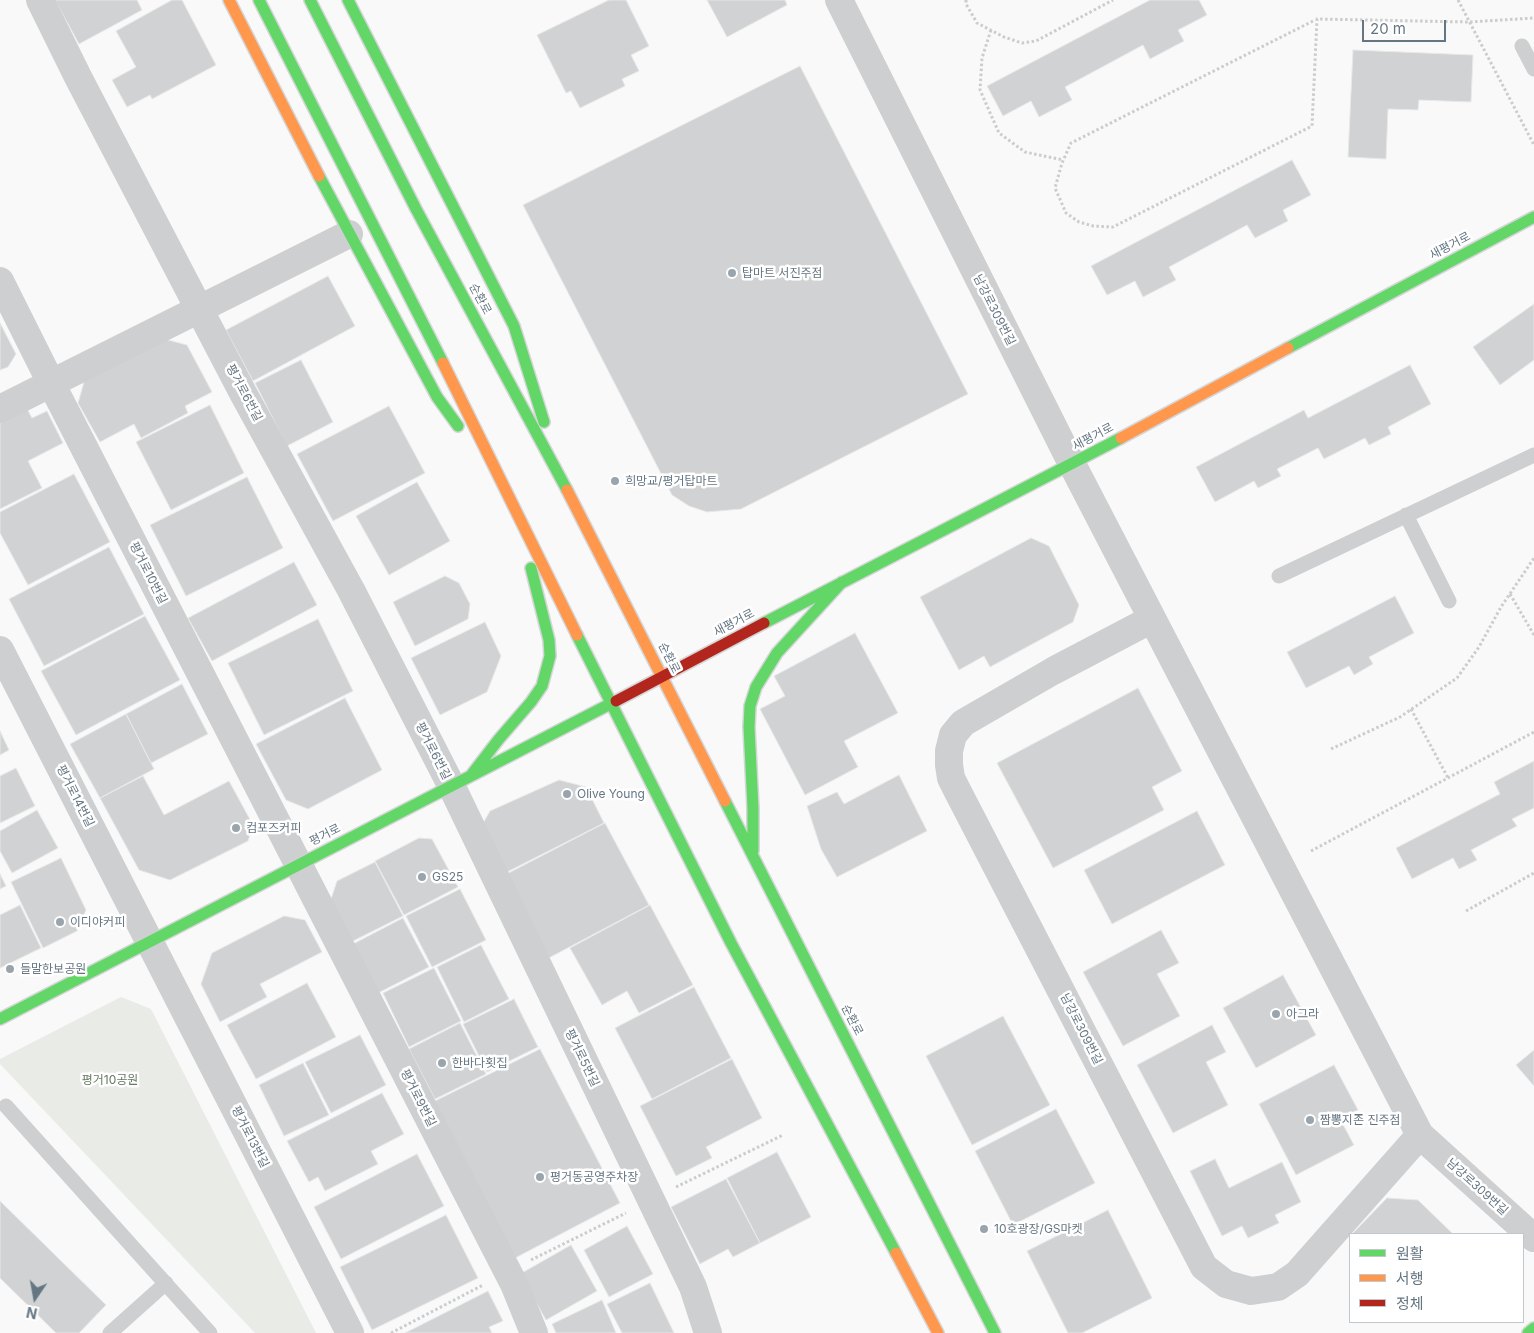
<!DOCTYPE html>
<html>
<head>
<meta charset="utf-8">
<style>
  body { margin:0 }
  #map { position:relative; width:1534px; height:1333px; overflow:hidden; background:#f9f9f9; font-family:Inter,"Noto Sans KR",sans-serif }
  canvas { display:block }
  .legend { position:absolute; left:1349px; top:1233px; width:175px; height:90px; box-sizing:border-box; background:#fff; border:1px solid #c1c8cd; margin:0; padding:6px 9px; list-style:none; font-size:15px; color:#657683 }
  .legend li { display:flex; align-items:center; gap:10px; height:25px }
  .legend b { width:25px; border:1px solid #c1c8cd }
  .north { position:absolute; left:10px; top:1273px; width:50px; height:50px; -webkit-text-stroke:4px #fff; paint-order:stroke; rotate:192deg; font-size:14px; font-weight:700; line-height:20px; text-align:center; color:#657683 }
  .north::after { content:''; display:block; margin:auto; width:18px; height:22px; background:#657683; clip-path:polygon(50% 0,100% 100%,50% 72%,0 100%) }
  .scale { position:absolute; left:1362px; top:20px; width:84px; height:22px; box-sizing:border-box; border:2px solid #657683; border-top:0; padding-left:6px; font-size:15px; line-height:18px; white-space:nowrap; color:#657683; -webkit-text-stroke:4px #fff; paint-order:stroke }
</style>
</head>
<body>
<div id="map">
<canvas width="1534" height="1333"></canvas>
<ul class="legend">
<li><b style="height:6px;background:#63d668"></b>원활</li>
<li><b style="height:6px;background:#ff974d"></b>서행</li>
<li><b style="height:6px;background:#b3261e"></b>정체</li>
</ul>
<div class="north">N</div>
<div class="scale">20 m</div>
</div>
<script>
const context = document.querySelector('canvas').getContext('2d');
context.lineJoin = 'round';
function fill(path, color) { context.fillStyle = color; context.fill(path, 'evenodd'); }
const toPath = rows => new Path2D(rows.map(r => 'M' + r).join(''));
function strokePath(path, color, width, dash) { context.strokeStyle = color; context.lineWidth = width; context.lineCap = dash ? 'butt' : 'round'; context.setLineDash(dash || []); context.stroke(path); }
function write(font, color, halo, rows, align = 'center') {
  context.font = font + ' Inter,"Noto Sans KR",sans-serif'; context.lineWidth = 5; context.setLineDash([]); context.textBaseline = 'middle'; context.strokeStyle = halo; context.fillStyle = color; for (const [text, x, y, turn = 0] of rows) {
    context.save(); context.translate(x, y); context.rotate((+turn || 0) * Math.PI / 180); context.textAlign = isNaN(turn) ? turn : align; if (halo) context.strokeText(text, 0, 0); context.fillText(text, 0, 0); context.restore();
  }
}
fill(toPath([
  [121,997,151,1009,316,1333,255,1333,0,1064,0,1059]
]), '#e8ebe6');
const building = toPath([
  [55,0,137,0,142,10,79,44,55,0],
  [172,0,182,0,216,65,152,99,150,95,127,107,112,80,136,67,116,31,172,0],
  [609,0,626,0,649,46,631,55,639,71,622,79,625,86,580,108,571,91,566,93,537,35,609,0],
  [707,0,785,0,787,5,727,37,707,0],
  [1150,0,1199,0,1207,15,1178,30,1184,41,1150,59,1143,45,1065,87,1072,100,1039,117,1031,101,1003,116,987,86,1150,0],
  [1353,50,1473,55,1471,102,1419,100,1418,110,1388,109,1386,159,1348,157,1353,50],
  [800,66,968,394,741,509,707,512,689,506,672,495,523,205,800,66],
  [1292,160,1311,195,1283,210,1288,221,1255,238,1247,225,1169,267,1176,280,1143,297,1135,281,1107,295,1091,266,1292,160],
  [328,276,355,326,253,381,226,330,328,276],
  [1534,304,1534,360,1500,385,1473,347,1534,304],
  [0,323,16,354,8,367,0,370,0,323],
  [157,337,187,345,212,392,185,406,188,413,141,438,134,424,100,442,78,403,86,375,157,337],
  [301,360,333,422,287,446,255,383,301,360],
  [1410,365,1431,404,1388,427,1391,434,1369,445,1365,438,1324,459,1318,448,1277,469,1281,476,1258,488,1254,481,1215,502,1196,467,1304,410,1308,418,1410,365],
  [25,405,32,418,47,411,63,443,28,461,42,488,0,509,0,418,25,405],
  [210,405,244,473,171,510,136,442,210,405],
  [389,406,425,473,333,521,297,454,389,406],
  [74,474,110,542,28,585,0,533,0,512,74,474],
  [247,477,283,548,186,596,150,525,247,477],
  [417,482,450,541,389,575,356,516,417,482],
  [1031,538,1049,546,1079,605,1073,622,990,667,984,656,959,670,920,597,1031,538],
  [109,547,144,614,44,666,9,599,109,547],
  [294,562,317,605,212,661,188,618,294,562],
  [445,576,459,583,470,604,468,619,415,646,393,602,445,576],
  [1395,596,1414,633,1369,657,1373,664,1354,675,1349,666,1306,688,1287,652,1395,596],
  [145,616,180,680,76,735,41,671,145,616],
  [318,619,353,691,264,735,228,663,318,619],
  [485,622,501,656,487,692,440,715,411,658,485,622],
  [855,633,898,713,844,741,858,767,805,795,760,709,785,696,774,676,855,633],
  [182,684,208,734,151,763,126,714,182,684],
  [1138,688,1182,771,1152,787,1164,810,1053,868,997,763,1138,688],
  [345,698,382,770,308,809,286,800,256,744,345,698],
  [126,714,154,769,100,798,70,744,126,714],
  [0,731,9,750,0,755,0,731],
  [1534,761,1534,808,1512,819,1517,826,1471,850,1477,860,1459,869,1453,858,1412,879,1396,848,1500,794,1494,782,1534,761],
  [16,768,35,806,0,823,0,776,16,768],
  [899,775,927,831,837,877,821,849,807,806,837,792,844,804,899,775],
  [143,776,164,815,229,781,253,825,248,841,170,880,139,870,100,798,143,776],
  [559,780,586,787,604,823,505,873,481,827,490,811,559,780],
  [37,810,58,848,12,873,0,851,0,831,37,810],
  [1197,811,1225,865,1112,924,1084,870,1197,811],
  [605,823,649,905,543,961,499,878,605,823],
  [419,838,432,839,458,887,404,915,375,861,419,838],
  [61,858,86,910,77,931,43,948,11,882,61,858],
  [375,862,403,916,351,942,330,902,337,881,375,862],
  [0,874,6,886,0,889,0,874],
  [460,889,486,940,432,967,406,916,460,889],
  [20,905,41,948,0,968,0,915,20,905],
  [650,905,693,985,639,1013,627,991,602,1005,570,948,650,905],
  [284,916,305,920,322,952,260,984,267,997,220,1022,201,984,212,953,284,916],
  [403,918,429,967,378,993,353,944,403,918],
  [1161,930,1179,963,1157,974,1180,1016,1123,1046,1083,972,1161,930],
  [481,945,509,999,464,1022,437,967,481,945],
  [434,968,461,1021,409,1047,383,993,434,968],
  [1283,975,1316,1035,1256,1068,1223,1008,1283,975],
  [307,983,336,1037,256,1079,227,1025,307,983],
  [694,987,731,1058,652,1099,615,1028,694,987],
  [514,999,538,1047,487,1072,463,1024,514,999],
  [1003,1016,1050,1105,972,1145,926,1056,1003,1016],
  [460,1023,486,1074,435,1099,409,1049,460,1023],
  [1212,1025,1226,1052,1206,1062,1228,1105,1173,1133,1137,1065,1212,1025],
  [360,1035,386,1085,331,1113,305,1062,360,1035],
  [540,1049,620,1203,515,1258,433,1102,540,1049],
  [1534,1050,1534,1086,1516,1065,1534,1050],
  [732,1059,762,1118,706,1147,712,1158,676,1176,640,1106,732,1059],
  [303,1063,329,1115,284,1136,259,1085,303,1063],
  [1334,1065,1358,1110,1340,1119,1354,1145,1296,1175,1259,1104,1334,1065],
  [382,1093,404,1134,371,1151,378,1164,325,1191,318,1177,309,1182,287,1141,382,1093],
  [1056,1109,1095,1183,1013,1225,975,1151,1056,1109],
  [777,1152,811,1217,760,1243,727,1178,777,1152],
  [417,1154,444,1206,341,1259,314,1207,417,1154],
  [1215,1159,1229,1188,1282,1162,1301,1202,1275,1215,1279,1223,1248,1238,1242,1226,1222,1236,1190,1171,1215,1159],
  [726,1179,760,1243,733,1257,728,1249,700,1264,671,1207,726,1179],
  [1387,1198,1418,1200,1453,1234,1352,1234,1387,1198],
  [0,1201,106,1305,79,1333,56,1333,0,1278,0,1201],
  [1108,1210,1152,1298,1082,1333,1068,1333,1027,1251,1108,1210],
  [446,1215,478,1278,372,1330,340,1267,446,1215],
  [627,1226,653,1274,609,1297,584,1250,627,1226],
  [571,1245,597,1291,546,1320,520,1274,571,1245],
  [650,1283,674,1333,622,1333,607,1304,650,1283],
  [488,1291,503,1321,489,1327,492,1333,405,1333,488,1291],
  [602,1300,616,1333,556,1333,552,1324,602,1300]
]);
fill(building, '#d0d2d3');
strokePath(building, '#e8e8e8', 1);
const fast = toPath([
  [259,0,443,363],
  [310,0,416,209,567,490],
  [348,0,514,326,544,422],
  [319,176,437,397,458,426],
  [1288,348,1534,217],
  [764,623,1121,438],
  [577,635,731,943,896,1253],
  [472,774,499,739,531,702,542,686,550,656,549,640,531,568],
  [725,801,995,1333],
  [753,851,753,808,749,727,750,706,756,687,777,653,842,582],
  [0,1019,616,701],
  [1528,1333,1534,1328]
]);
const slow = toPath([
  [229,0,319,176],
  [443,363,577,635],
  [1121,438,1288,348],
  [567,490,725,801],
  [896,1253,938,1333]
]);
const jam = toPath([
  [616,701,764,623]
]);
strokePath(fast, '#d5d6d7', 14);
strokePath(slow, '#d5d6d7', 14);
strokePath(jam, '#d5d6d7', 14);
strokePath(toPath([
  [966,0,966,4,977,23,1004,37,1022,43,1036,41,1113,0],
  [1458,0,1534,145],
  [1313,21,1071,143,1062,163,1055,188,1066,213,1079,222,1093,226,1113,227,1312,126,1317,19,1469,22,1534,18],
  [991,30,982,58,980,90,999,133,1025,152,1063,160],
  [1510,594,1534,635],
  [1411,709,1448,778],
  [1331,749,1400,717,1457,678,1479,647,1501,607,1534,558],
  [1311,851,1534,732],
  [1466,911,1534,873],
  [676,1187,783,1135],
  [531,1260,626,1213],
  [391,1333,483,1285]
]), '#cbcccd', 3, [2.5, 2.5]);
strokePath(toPath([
  [1522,46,1534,69],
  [1406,515,1449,601],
  [1279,576,1534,455],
  [6,1106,210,1333],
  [110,1333,166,1283]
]), '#cecfd0', 15);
strokePath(toPath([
  [40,0,78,77,243,393,351,590,451,785,693,1287,708,1333],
  [839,0,1072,464,1420,1135,1534,1238],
  [0,281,51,383,514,1284,534,1333],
  [0,409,349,234],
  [1152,619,1053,671,963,723,953,735,949,751,949,765,951,778,957,790,1204,1267,1226,1284,1251,1291,1278,1287,1297,1274,1420,1135],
  [0,650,350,1333]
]), '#cecfd0', 28);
strokePath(fast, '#63d668', 11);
strokePath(slow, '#ff974d', 11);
strokePath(jam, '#b3261e', 11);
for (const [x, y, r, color] of [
  [732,273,5,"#99a4ac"],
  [615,481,5,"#99a4ac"],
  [567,794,5,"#99a4ac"],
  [236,828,5,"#99a4ac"],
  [422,877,5,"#99a4ac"],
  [60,922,5,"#99a4ac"],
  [10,969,5,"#99a4ac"],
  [1276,1014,5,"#99a4ac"],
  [442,1063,5,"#99a4ac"],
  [1310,1120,5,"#99a4ac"],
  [540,1177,5,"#99a4ac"],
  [984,1229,5,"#99a4ac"]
]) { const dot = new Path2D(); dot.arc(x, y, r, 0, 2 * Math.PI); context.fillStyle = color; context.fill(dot); strokePath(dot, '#fff', 2); }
write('12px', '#657683', '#fff', [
  ["새평거로",1450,246,-28],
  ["순환로",480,299,62],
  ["남강로309번길",994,310,63],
  ["평거로6번길",244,393,62],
  ["새평거로",1093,437,-28],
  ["평거로10번길",148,573,63],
  ["새평거로",734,623,-28],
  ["순환로",669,658,63],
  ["평거로6번길",433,751,63],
  ["평거로14번길",75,796,63],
  ["평거로",325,835,-27],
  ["순환로",852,1020,63],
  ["남강로309번길",1081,1029,63],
  ["평거로5번길",582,1058,64],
  ["평거로9번길",418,1098,63],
  ["평거로13번길",250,1137,63],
  ["남강로309번길",1477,1187,42]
]);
write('12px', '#657683', '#fff', [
  ["탑마트 서진주점",742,273],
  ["희망교/평거탑마트",625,481],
  ["Olive Young",577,794],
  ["컴포즈커피",246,828],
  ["GS25",432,877],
  ["이디야커피",70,922],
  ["들말한보공원",20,969],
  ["아그라",1286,1014],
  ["한바다횟집",452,1063],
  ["짬뽕지존 진주점",1320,1120],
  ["평거동공영주차장",550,1177],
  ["10호광장/GS마켓",994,1229]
], 'left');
write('12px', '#687a64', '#fff', [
  ["평거10공원",110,1080]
]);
</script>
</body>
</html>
